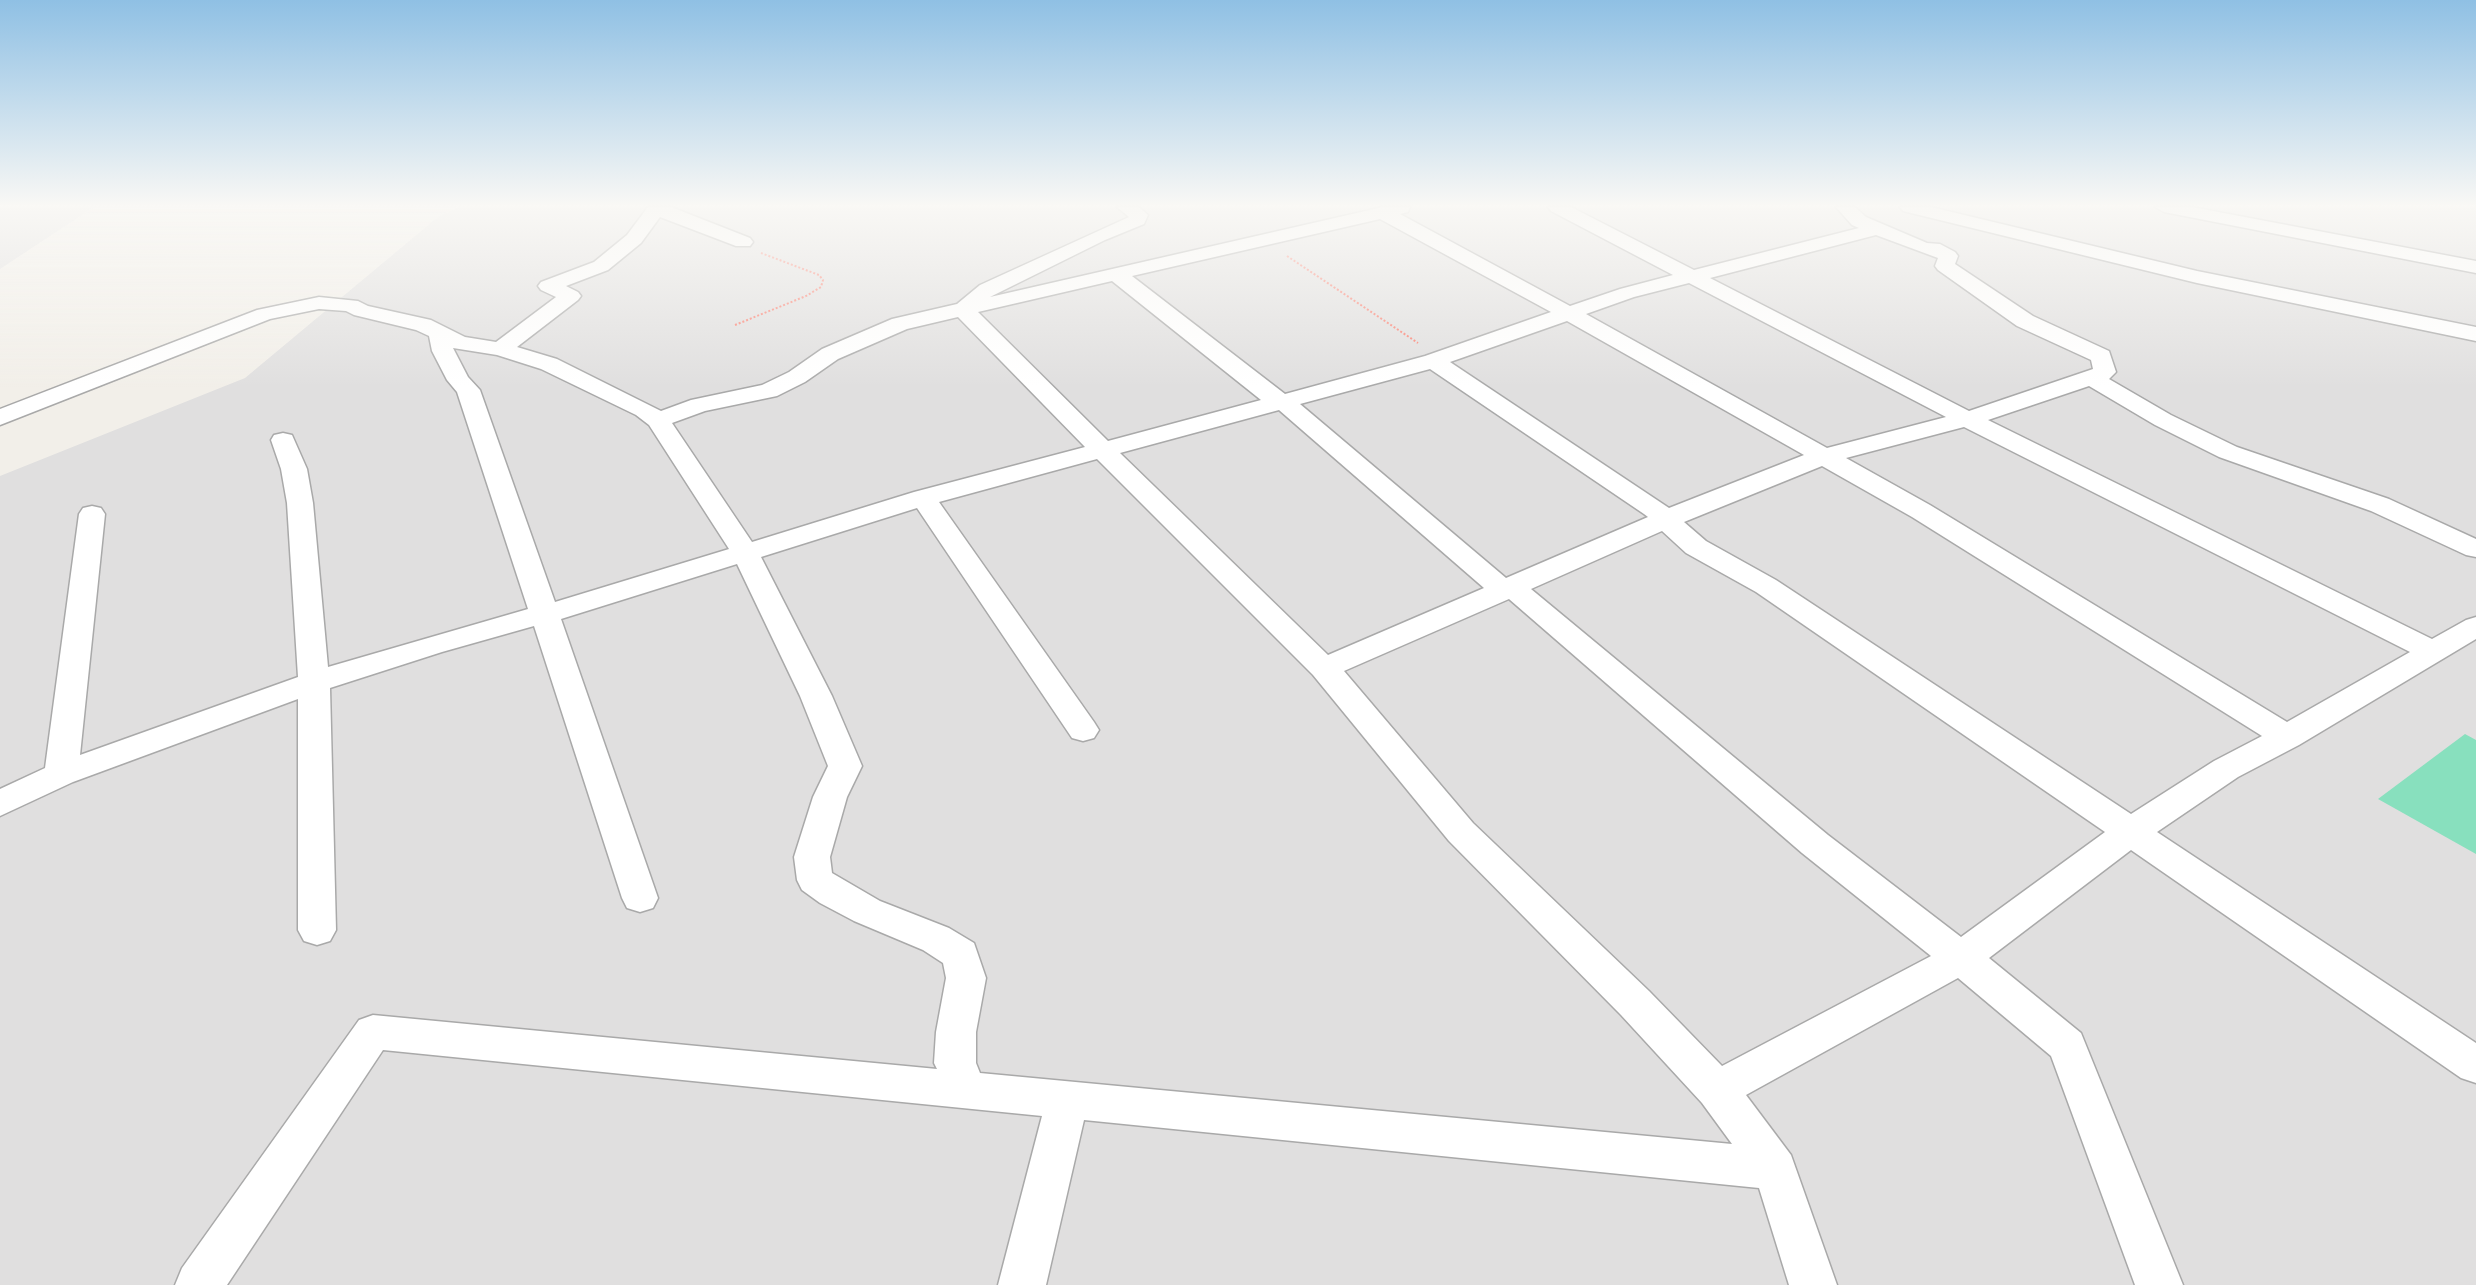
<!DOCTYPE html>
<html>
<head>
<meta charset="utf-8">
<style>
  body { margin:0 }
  canvas { display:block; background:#f2efe9 }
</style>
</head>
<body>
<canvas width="2476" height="1285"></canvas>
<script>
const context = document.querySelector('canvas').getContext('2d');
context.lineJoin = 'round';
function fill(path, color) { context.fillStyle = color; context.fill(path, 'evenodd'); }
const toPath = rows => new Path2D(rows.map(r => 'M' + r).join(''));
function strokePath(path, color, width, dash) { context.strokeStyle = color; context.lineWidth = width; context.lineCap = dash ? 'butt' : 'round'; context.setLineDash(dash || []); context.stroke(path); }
fill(toPath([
  [0,207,94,207,0,269],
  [458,207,2476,207,2476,1285,0,1285,0,476,245,378,438,217]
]), '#e0dfdf');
fill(toPath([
  [2465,734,2476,740,2476,854,2378,799]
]), '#88e0be');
const minor = toPath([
  [648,207,671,207,750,238,753,242,750,246,736,246,660,217,641,243,608,270,566,286,578,292,581,296,578,300,517,347,557,359,661,411,691,400,762,385,789,372,822,349,892,319,957,304,980,285,1129,217,1117,207,1139,207,1148,215,1144,224,1105,240,990,297,1383,207,1410,207,1408,212,1400,214,1570,306,1620,289,1673,275,1551,211,1548,207,1571,207,1694,270,1859,228,1852,225,1836,207,1855,207,1866,217,1927,243,1940,244,1955,252,1958,256,1955,264,2033,316,2109,351,2116,372,2109,379,2171,415,2237,447,2389,499,2476,539,2476,557,2466,555,2371,511,2219,457,2155,425,2089,386,1988,420,2432,639,2466,620,2476,617,2476,639,2299,745,2238,777,2157,832,2476,1043,2476,1083,2461,1078,2131,850,1989,958,2081,1033,2183,1285,2135,1285,2051,1056,1958,978,1746,1095,1791,1155,1837,1285,1789,1285,1759,1188,1084,1120,1046,1285,998,1285,1042,1116,383,1050,227,1285,175,1285,182,1268,359,1020,373,1015,937,1069,934,1063,936,1032,946,978,943,963,923,950,854,921,820,903,802,890,797,880,794,857,813,797,828,766,800,696,737,564,561,619,658,898,653,908,640,912,627,908,622,898,534,626,442,652,330,688,336,930,330,941,317,945,304,941,298,930,298,699,73,782,0,816,0,789,45,768,79,514,83,508,92,506,101,508,105,514,80,755,298,677,287,503,281,469,271,440,274,435,283,433,292,435,307,469,313,503,328,667,528,609,457,392,447,380,432,351,429,336,416,330,354,315,346,311,319,309,270,319,0,425,0,409,257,310,319,297,358,301,368,306,431,320,465,337,496,342,556,297,541,290,538,286,541,282,594,262,627,235,648,207],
  [1380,219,1551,312,1425,356,1285,394,1132,276,1380,219],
  [1876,235,1938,258,1935,266,1938,270,2017,326,2091,360,2093,369,1969,411,1710,278,1876,235],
  [1112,281,1261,400,1108,441,978,312,1112,281],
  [1689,283,1946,417,1827,448,1586,314,1634,297,1689,283],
  [958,317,1085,447,914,492,752,542,672,423,705,411,777,396,805,382,838,359,907,329,958,317],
  [1567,321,1804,455,1669,508,1450,362,1567,321],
  [453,348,497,355,541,369,636,415,649,425,729,549,555,602,480,390,468,377,453,348],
  [1430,369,1644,514,1648,517,1506,578,1300,404,1430,369],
  [1279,410,1484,588,1328,655,1120,453,1279,410],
  [1964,427,2410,652,2287,722,1930,505,1846,458,1964,427],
  [1097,459,1313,675,1449,841,1621,1015,1702,1103,1732,1144,980,1073,976,1063,976,1032,986,978,974,943,949,928,880,901,832,873,830,857,847,797,862,766,832,696,761,557,917,508,1072,738,1083,741,1094,738,1099,730,1094,722,939,502,1097,459],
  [1822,466,1912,517,2262,736,2214,761,2131,814,1776,580,1706,541,1684,522,1822,466],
  [1662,531,1686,553,1756,592,2105,832,1961,937,1828,835,1531,589,1662,531],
  [1509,599,1802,853,1931,956,1722,1066,1649,991,1473,823,1344,671,1509,599],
  [1900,207,1931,207,2197,271,2476,327,2476,341,2197,283,1903,211,1900,207],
  [2155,207,2192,207,2476,261,2476,273,2164,212,2155,207]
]);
strokePath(minor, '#a9a9a9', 3);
strokePath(toPath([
  [1287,256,1418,343],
  [735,325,806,296,821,287,823,280,819,275,761,253]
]), '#fa8072', 2, [2, 2]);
fill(minor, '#fff');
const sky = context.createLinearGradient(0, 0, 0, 387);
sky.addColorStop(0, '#8fc0e4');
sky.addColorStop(0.53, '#f9f8f5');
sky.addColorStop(1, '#f9f8f500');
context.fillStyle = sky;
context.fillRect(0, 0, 2476, 387);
</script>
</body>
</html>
